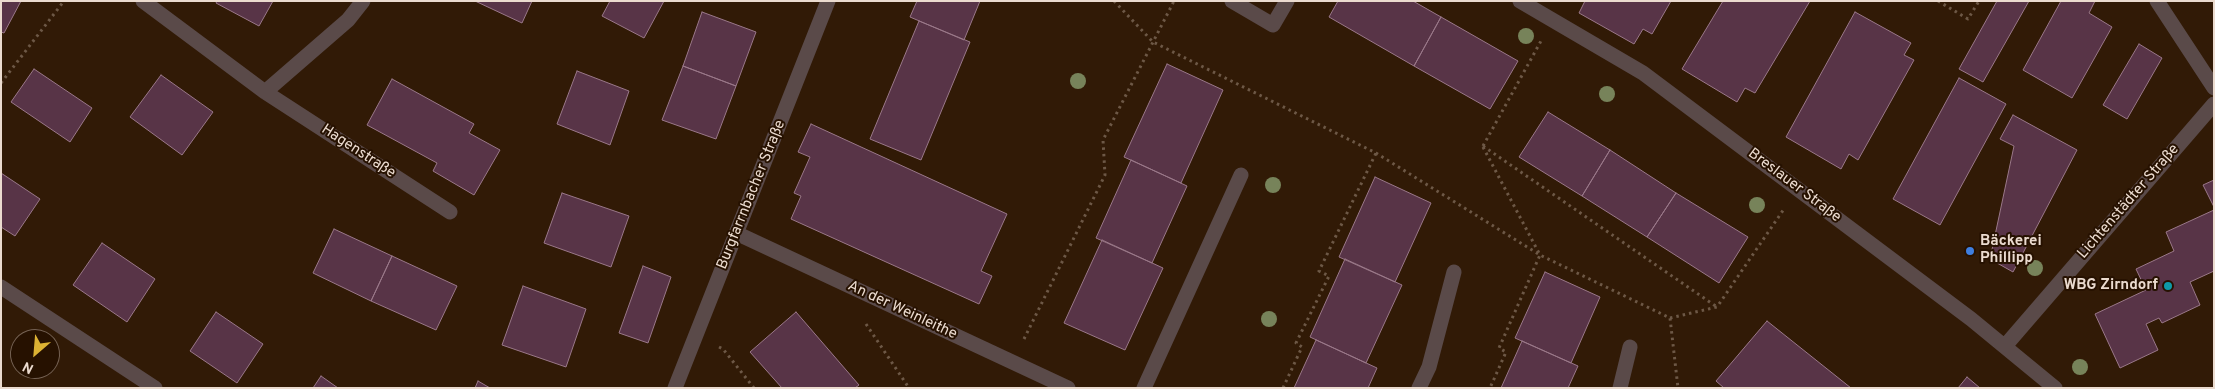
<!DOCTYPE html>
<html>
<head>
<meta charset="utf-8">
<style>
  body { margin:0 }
  #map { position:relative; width:2215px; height:389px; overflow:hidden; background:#311a06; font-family:Overpass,sans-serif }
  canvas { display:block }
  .frame { position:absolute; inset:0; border:2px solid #ebdbcf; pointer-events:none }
  .north { position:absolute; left:10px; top:329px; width:50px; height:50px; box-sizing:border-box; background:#261100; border:1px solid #756253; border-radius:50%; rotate:207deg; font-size:14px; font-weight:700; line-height:20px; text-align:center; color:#ebdbcf }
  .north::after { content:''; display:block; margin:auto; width:18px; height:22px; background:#dcb233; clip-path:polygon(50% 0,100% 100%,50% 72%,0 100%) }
</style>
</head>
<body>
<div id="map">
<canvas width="2215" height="389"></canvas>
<div class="frame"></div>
<div class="north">N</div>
</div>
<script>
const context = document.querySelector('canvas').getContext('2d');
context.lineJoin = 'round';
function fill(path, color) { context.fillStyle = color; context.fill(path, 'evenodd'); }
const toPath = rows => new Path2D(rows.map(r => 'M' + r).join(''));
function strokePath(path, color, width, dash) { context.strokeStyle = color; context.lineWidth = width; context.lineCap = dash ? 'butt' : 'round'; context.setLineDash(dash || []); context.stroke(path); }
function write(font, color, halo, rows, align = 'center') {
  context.font = font + ' Overpass,sans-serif'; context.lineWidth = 4; context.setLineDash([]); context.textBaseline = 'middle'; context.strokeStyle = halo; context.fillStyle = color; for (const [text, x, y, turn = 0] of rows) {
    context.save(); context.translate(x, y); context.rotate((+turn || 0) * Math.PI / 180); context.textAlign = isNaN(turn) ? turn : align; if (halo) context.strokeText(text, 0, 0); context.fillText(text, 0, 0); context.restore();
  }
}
const building = toPath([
  [1,1,21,1,4,33,1,32,1,1],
  [217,1,273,1,259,26,216,3,217,1],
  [475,1,532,1,522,23,475,1],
  [610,1,664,1,644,38,602,16,610,1],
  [917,1,980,1,964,40,910,17,917,1],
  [1338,1,1413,1,1441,17,1414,66,1329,17,1338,1],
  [1585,1,1671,1,1652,34,1643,29,1634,44,1579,13,1585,1],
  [1723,1,1810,1,1755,93,1745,88,1737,102,1682,69,1723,1],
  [1997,1,2029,1,1983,82,1959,69,1997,1],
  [2061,1,2095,1,2089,13,2112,27,2072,98,2023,70,2061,1],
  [702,12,756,32,736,86,683,66,702,12],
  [1855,12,1911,43,1904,55,1914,60,1858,160,1849,154,1841,169,1786,137,1855,12],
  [1441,17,1518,61,1490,109,1414,66,1441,17],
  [919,21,970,42,921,160,870,139,919,21],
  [2139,44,2162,58,2127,119,2103,105,2139,44],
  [1167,64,1223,90,1181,183,1124,157,1167,64],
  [683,66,736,86,716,139,662,120,683,66],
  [34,69,92,108,70,142,11,102,34,69],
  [577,71,629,91,610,145,557,124,577,71],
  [161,75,213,112,182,155,130,117,161,75],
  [1959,78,2006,104,1940,225,1893,199,1959,78],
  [392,79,474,124,469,133,500,150,474,195,433,171,437,163,367,125,392,79],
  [1548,112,1610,150,1582,196,1519,157,1548,112],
  [2013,115,2077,150,2013,272,1990,259,2014,146,2000,139,2013,115],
  [811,124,1007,214,981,271,992,276,979,304,791,219,801,196,794,193,810,157,798,152,811,124],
  [1610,150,1676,193,1647,237,1582,196,1610,150],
  [1131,160,1187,186,1152,263,1096,238,1131,160],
  [1,173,40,199,15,236,1,227,1,173],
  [1375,177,1431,203,1395,282,1339,257,1375,177],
  [2214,180,2214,207,2203,185,2214,180],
  [562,193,629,216,611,267,544,243,562,193],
  [1676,193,1748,237,1719,283,1647,237,1676,193],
  [2214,210,2214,271,2190,282,2200,305,2162,323,2159,318,2146,324,2158,350,2120,368,2095,314,2146,290,2136,269,2174,251,2166,232,2214,210],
  [334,229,392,256,371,301,313,273,334,229],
  [1102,240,1163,268,1125,350,1064,323,1102,240],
  [102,243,155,279,127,322,73,285,102,243],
  [392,256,457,286,436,330,371,301,392,256],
  [1345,259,1402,285,1366,363,1310,337,1345,259],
  [643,266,671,277,648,343,619,333,643,266],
  [1545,272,1600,297,1571,363,1515,338,1545,272],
  [523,286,586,309,566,367,502,345,523,286],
  [216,312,263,344,237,383,190,351,216,312],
  [796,312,859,385,855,388,782,388,750,352,796,312],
  [1767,321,1851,388,1724,388,1716,381,1767,321],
  [1316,340,1377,368,1368,388,1294,388,1316,340],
  [1522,341,1578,366,1568,388,1501,388,1522,341],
  [321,376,338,388,313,388,321,376],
  [1967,377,1980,388,1958,388,1967,377],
  [478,381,490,388,475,388,478,381]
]);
fill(building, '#583447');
strokePath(building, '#9a7889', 1);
strokePath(toPath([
  [1114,1,1153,42,1376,153,1540,255,1670,318,1678,388],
  [1938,1,1968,19,1979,1],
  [1,83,64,1],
  [1483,146,1717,307],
  [1483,146,1541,41],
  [1483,147,1540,255,1499,348,1506,352,1490,388],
  [1670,318,1717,307,1784,209],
  [866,324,909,388],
  [1024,339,1105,175,1103,140,1174,1],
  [719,347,723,349,754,388],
  [1283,388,1302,347,1296,343,1329,276,1319,271,1376,153]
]), '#6d5846', 3, [2.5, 4]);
strokePath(toPath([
  [143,1,265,92,450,212],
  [1232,1,1273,25,1287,1],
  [1520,1,1643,73,1971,319,2055,388],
  [2157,1,2214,88],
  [265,92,348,20,363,1],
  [736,233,1068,388],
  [1,287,155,388],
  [2005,346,2214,104],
  [675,388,828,1],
  [1144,388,1241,175],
  [1419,388,1429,367,1454,272],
  [1620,388,1630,347]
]), '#5a4a49', 15);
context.fillStyle = '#77835a';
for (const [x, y] of [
  [1526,36],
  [1078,81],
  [1607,94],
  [1273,185],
  [1757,205],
  [2035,268],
  [1269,319],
  [2080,367]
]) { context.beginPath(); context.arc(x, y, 8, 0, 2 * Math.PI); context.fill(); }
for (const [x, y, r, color] of [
  [1970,251,5,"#3f7fe0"],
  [2168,286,5,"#0f9aa8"]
]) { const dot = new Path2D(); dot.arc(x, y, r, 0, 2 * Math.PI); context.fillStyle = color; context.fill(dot); strokePath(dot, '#261100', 2); }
write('15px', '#ebdbcf', '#261100', [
  ["Hagenstraße",358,152,33],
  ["Breslauer Straße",1794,186,37],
  ["Burgfarrnbacher Straße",752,195,-68],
  ["Lichtenstädter Straße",2129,202,-49],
  ["An der Weinleithe",902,311,25]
]);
write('bold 15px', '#ebdbcf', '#261100', [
  ["Bäckerei",1980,242],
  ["Phillipp",1980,259],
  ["WBG Zirndorf",2158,286,"right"]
], 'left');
</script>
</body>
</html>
